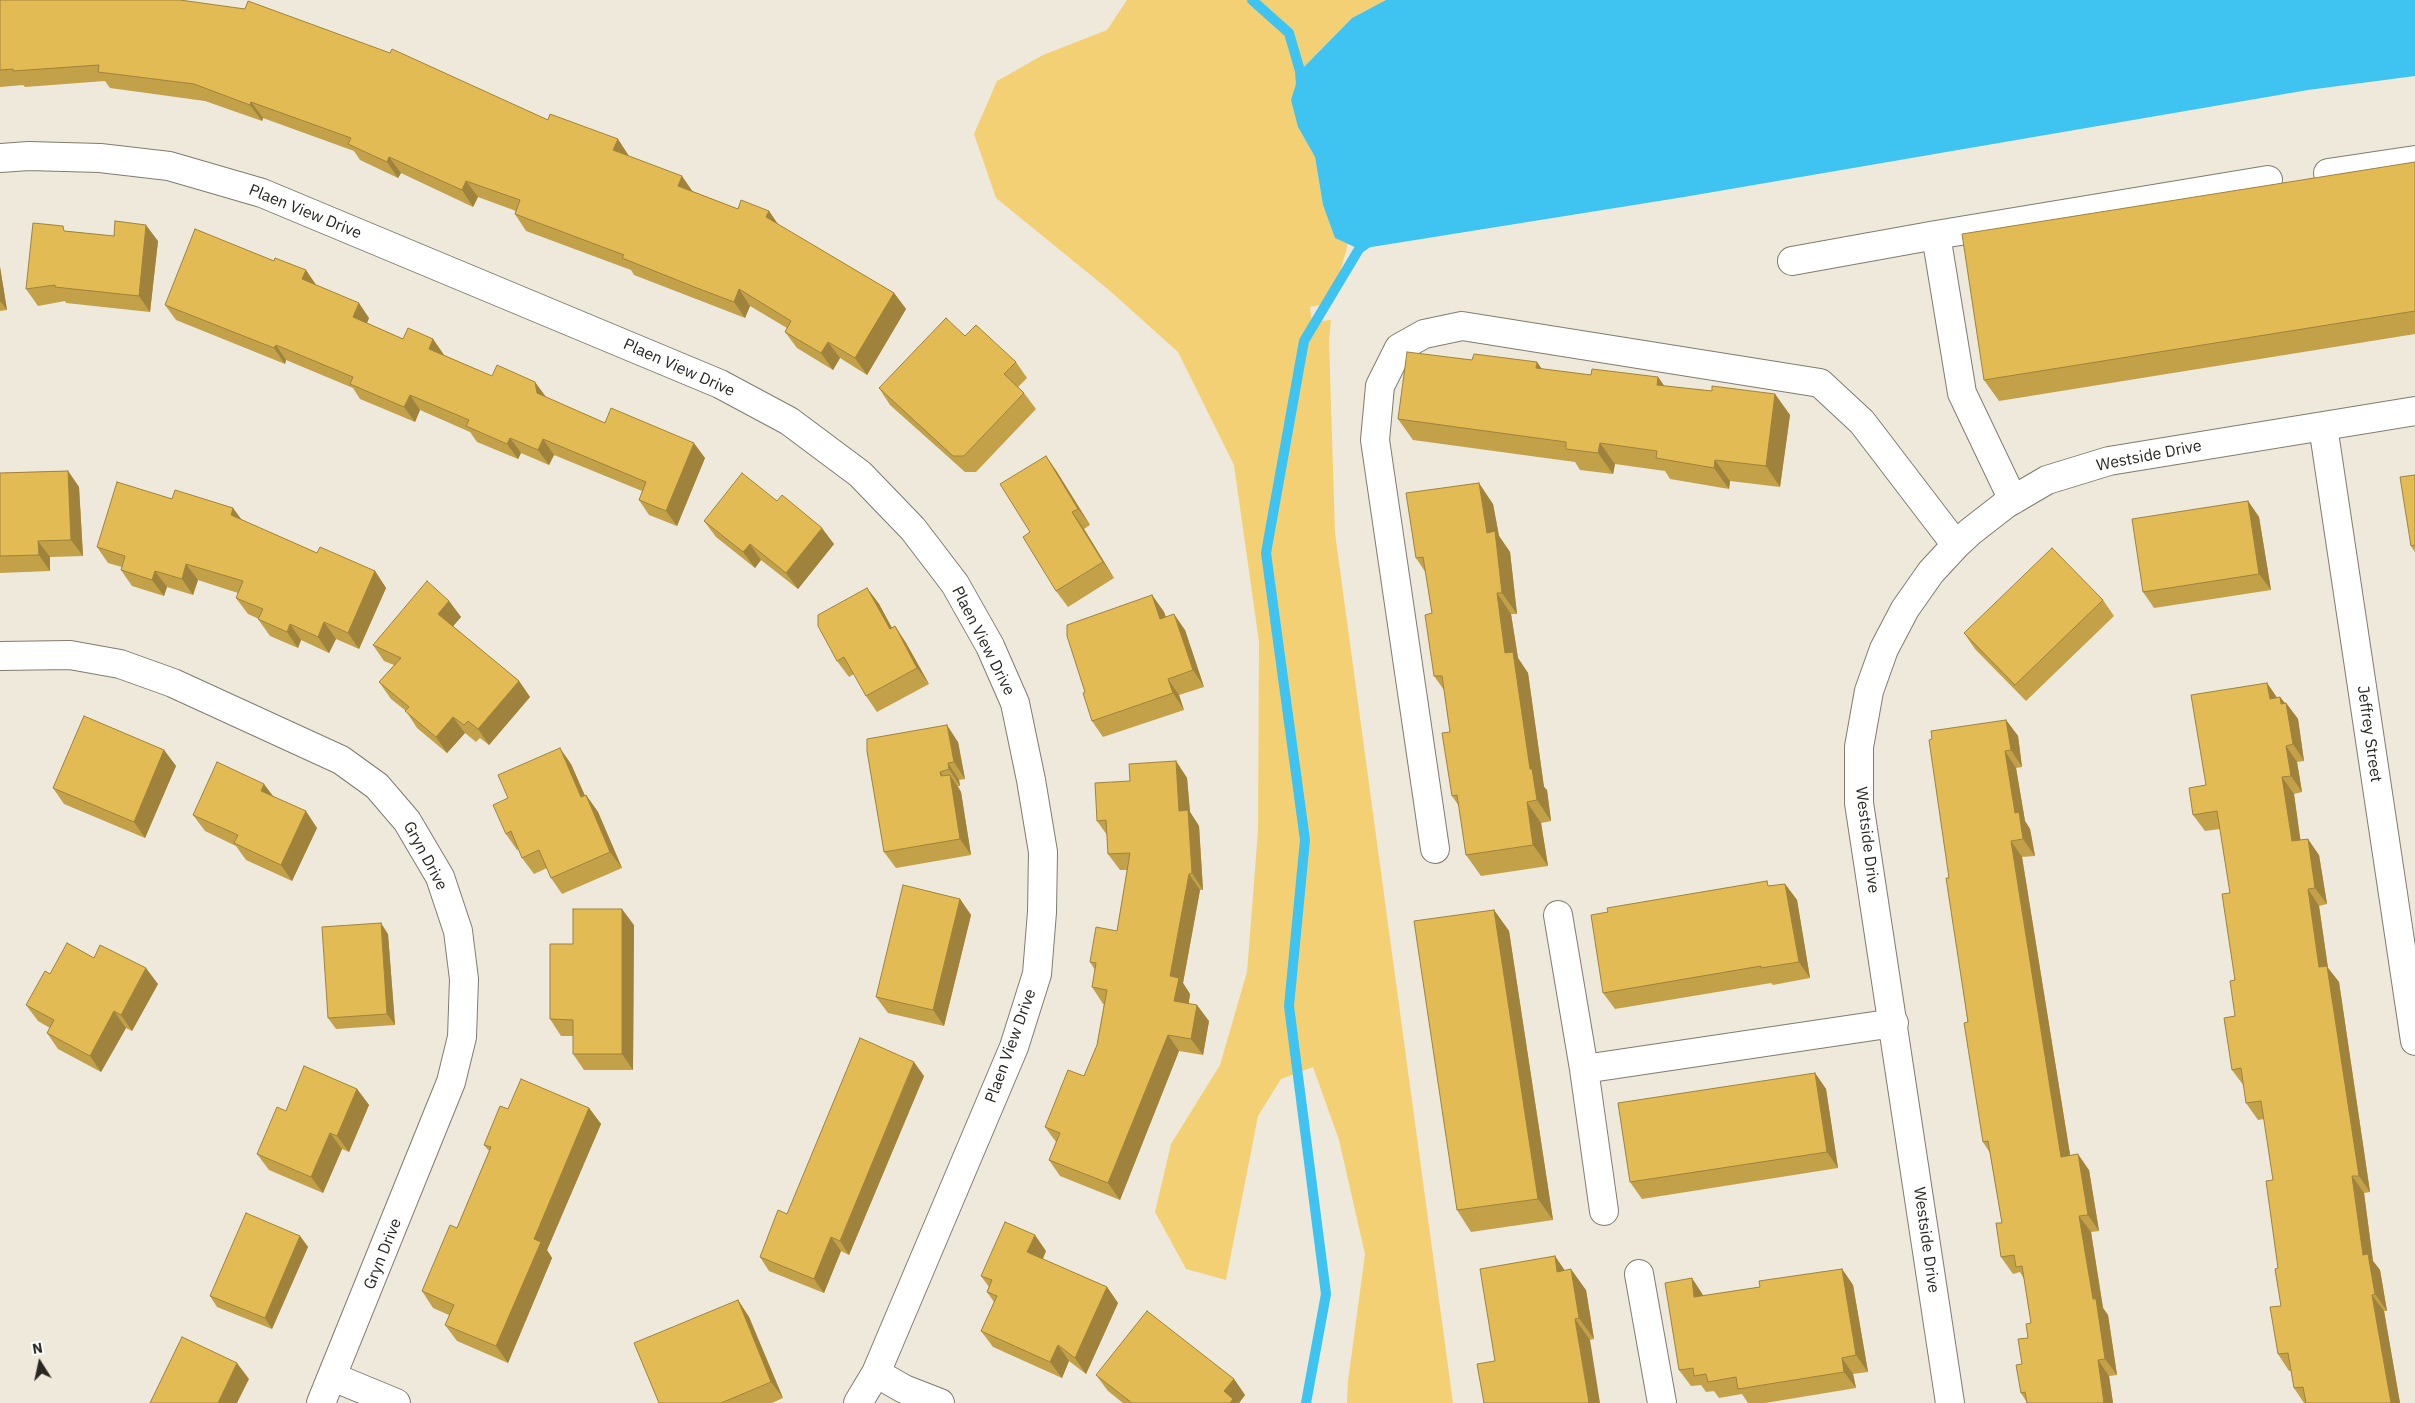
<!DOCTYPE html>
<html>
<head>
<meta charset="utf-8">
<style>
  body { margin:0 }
  #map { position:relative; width:2415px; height:1403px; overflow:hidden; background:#eee9db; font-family:"IBM Plex Sans",sans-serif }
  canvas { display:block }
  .north { position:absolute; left:15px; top:1338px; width:50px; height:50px; -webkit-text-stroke:4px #fff; paint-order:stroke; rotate:350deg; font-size:14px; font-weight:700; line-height:20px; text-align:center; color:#292722 }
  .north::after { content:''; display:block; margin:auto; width:18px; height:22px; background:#292722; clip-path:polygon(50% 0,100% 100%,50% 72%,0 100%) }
</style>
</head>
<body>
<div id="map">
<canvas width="2415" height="1403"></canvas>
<div class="north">N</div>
</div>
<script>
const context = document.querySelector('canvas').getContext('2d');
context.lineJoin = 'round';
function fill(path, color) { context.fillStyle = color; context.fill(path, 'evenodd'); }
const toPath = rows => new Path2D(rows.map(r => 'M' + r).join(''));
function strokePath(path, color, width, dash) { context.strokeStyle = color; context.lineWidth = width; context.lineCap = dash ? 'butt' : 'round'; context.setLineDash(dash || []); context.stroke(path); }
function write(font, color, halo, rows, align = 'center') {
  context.font = font + ' "IBM Plex Sans",sans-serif'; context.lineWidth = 4; context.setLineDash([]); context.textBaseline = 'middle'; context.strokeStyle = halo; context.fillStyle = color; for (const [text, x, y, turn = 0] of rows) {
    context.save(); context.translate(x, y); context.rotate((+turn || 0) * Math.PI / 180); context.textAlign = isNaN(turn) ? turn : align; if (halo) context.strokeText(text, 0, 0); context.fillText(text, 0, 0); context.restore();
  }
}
fill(toPath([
  [1127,0,1386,0,1352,18,1300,71,1298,127,1315,157,1323,205,1335,237,1348,244,1331,303,1310,307,1312,322,1331,320,1329,340,1335,533,1453,1403,1347,1403,1348,1381,1365,1254,1339,1140,1313,1067,1281,1079,1258,1116,1226,1280,1186,1269,1155,1212,1171,1144,1220,1065,1247,972,1258,831,1259,642,1234,465,1178,352,1109,290,996,198,974,134,997,81,1043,55,1107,30]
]), '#f4d074');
fill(toPath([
  [1386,0,2415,0,2415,76,2308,90,1684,197,1359,249,1335,238,1323,205,1315,157,1298,127,1291,100,1300,71,1352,18]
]), '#3fc4f1');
strokePath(toPath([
  [1252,0,1289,33,1300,71,1301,84],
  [1306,1403,1326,1294,1289,1006,1305,840,1266,553,1304,341,1359,249,1370,241]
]), '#3fc4f1', 10);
const minor = toPath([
  [0,158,29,156,100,158,169,166,262,193,720,384,789,421,860,474,913,529,955,584,990,646,1015,703,1031,780,1043,852,1042,912,1037,974,1014,1047,876,1373,858,1403],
  [2328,173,2415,160],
  [1936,235,2268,180],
  [1792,261,1936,235,1962,393,2013,500],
  [2323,426,2415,1041],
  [0,656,70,655,120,664,173,683,341,760,377,786,407,821,440,877,458,931,464,979,462,1037,451,1082,321,1403],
  [1435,849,1375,440,1380,386,1399,348,1424,334,1462,326,1820,383,1862,422,1956,545],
  [1558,915,1584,1069,1604,1211],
  [1584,1069,1894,1023],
  [1639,1274,1662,1403],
  [876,1373,904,1389,940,1403],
  [333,1377,396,1403],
  [1950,1403,1859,803,1859,747,1869,691,1884,649,1905,609,1931,572,1956,545,1970,532,2006,504,2047,480,2109,461,2415,411]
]);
strokePath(minor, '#817c70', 30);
strokePath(minor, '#fff', 28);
fill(toPath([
  [0,0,548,120,629,156,692,191,738,209,769,211,778,225,894,293,906,309,867,375,840,358,833,370,797,348,785,332,787,328,750,306,745,318,709,304,634,275,631,270,526,231,515,214,516,211,478,197,473,207,401,173,398,178,360,160,354,151,263,118,262,121,205,101,110,88,105,81,25,87,23,85,0,87],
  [2415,162,2415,334,1999,401,1984,380],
  [66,231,158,241,150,312,66,303,65,301,38,306,26,289],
  [274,261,306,270,316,285,369,318,367,323,403,339,433,339,444,355,492,376,535,382,546,398,605,423,705,458,677,526,649,515,639,500,642,491,554,455,549,465,521,453,518,459,477,442,470,432,420,410,415,422,360,399,353,388,286,360,285,364,176,320,165,305],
  [0,267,7,310,0,311],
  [1016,362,1027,378,1018,387,1024,393,1036,409,976,472,965,472,890,405,879,388],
  [1543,369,1591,375,1658,377,1664,386,1712,391,1775,394,1790,415,1780,487,1730,481,1729,489,1670,479,1665,471,1615,464,1613,474,1580,470,1575,462,1413,440,1398,419],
  [1046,456,1057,472,1090,525,1084,529,1114,578,1068,607,1056,591,1030,532],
  [68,471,79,487,83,556,50,557,50,571,0,573,0,473],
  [2415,475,2415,552,2411,546],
  [777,501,834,544,798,589,761,560,755,568,716,537,704,521],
  [2248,501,2259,517,2271,590,2154,608,2143,592],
  [1493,504,1499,536,1510,552,1517,614,1511,614,1518,658,1528,673,1544,787,1547,790,1551,821,1541,823,1548,866,1481,876,1466,855,1459,806,1452,796,1450,732,1444,690,1434,676,1432,613,1426,573,1416,558],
  [241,520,317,553,375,571,386,588,359,649,336,639,329,653,301,640,298,648,270,636,258,619,259,619,248,614,236,598,238,593,198,580,193,595,167,587,164,596,132,586,121,570,122,567,108,563,97,547],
  [867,588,879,604,892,628,895,626,906,643,929,684,877,712,866,696,854,674,849,677,837,661],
  [1152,595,1164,612,1166,617,1185,630,1204,687,1179,695,1184,710,1103,737,1092,721,1085,692],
  [2103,600,2114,616,2026,701,1975,649,1964,633],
  [449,601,461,617,453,626,519,681,530,697,489,745,480,738,476,742,465,733,447,753,417,728,406,711,391,699,379,682,394,665,384,661,373,645],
  [2267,683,2277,698,2280,697,2285,703,2286,703,2298,719,2304,761,2297,762,2302,792,2294,794,2300,840,2319,855,2327,904,2319,906,2328,968,2339,982,2370,1192,2364,1193,2373,1261,2380,1270,2387,1311,2384,1311,2400,1403,2304,1403,2294,1388,2291,1371,2289,1371,2278,1354,2281,1306,2273,1180,2264,1119,2258,1120,2246,1103,2244,1086,2232,1070,2235,1016,2235,980,2230,893,2220,829,2205,831,2193,815,2206,785],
  [2006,720,2018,736,2022,767,2016,768,2025,821,2030,829,2035,856,2022,857,2070,1155,2089,1170,2099,1231,2091,1232,2103,1308,2108,1315,2117,1375,2109,1376,2113,1403,2027,1403,2026,1401,2021,1393,2022,1364,2031,1323,2024,1279,2020,1272,2013,1274,2001,1257,2002,1223,1990,1153,1983,1142,1949,878],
  [958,742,965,779,959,780,960,786,958,786,961,792,971,855,896,868,884,852],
  [164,750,176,766,145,838,64,804,53,788],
  [1176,761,1187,778,1190,812,1199,826,1203,890,1200,890,1183,983,1190,994,1189,1003,1209,1021,1203,1055,1179,1051,1120,1200,1060,1176,1049,1160,1056,1142,1045,1127,1084,1076,1097,1045,1104,1004,1103,1004,1092,987,1095,970,1090,962,1117,931,1127,870,1120,870,1108,854,1107,835,1097,821,1130,781],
  [571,764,585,796,586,795,598,812,622,868,562,894,551,878,547,868,534,874,522,858,519,849,517,850,506,834,508,798],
  [272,796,317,828,292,881,246,860,236,846,205,831,193,815],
  [1785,884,1797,900,1810,978,1773,985,1771,983,1615,1009,1603,993,1771,886],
  [960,899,971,915,944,1026,888,1013,876,997],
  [1494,910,1509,931,1553,1220,1471,1232,1457,1210],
  [634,925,633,1070,584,1070,573,1054,573,1036,561,1036,550,1019,573,944],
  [388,934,395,1025,336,1029,328,1018],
  [94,958,158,984,132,1031,126,1028,101,1072,58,1049,47,1033,50,1028,38,1021,26,1005,50,974],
  [1815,1073,1826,1089,1838,1168,1642,1199,1630,1182],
  [924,1076,849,1255,841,1251,824,1293,769,1271,760,1257,787,1214],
  [357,1089,369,1105,349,1152,342,1149,323,1193,269,1170,257,1154,286,1111],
  [589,1108,601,1124,547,1250,552,1258,508,1363,457,1341,445,1325,449,1315,433,1308,422,1291,457,1228,489,1151,484,1145,508,1109],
  [300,1236,308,1247,272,1329,217,1307,210,1296],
  [1046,1251,1043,1259,1107,1287,1118,1303,1086,1374,1069,1361,1062,1378,993,1347,981,1331,994,1302,987,1292,989,1287,981,1276],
  [1842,1269,1853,1285,1868,1372,1853,1374,1856,1388,1765,1403,1748,1403,1742,1394,1719,1398,1714,1391,1706,1392,1701,1385,1691,1386,1679,1370,1703,1295,1703,1296,1760,1287],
  [1565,1270,1586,1290,1594,1339,1495,1361],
  [738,1300,749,1317,783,1398,772,1403,659,1403],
  [1096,1375,1234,1379,1245,1395,1239,1403,1123,1403,1108,1391]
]), '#c3a149');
fill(toPath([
  [251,102,263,118,262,121,250,105],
  [618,139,629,156,613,150],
  [389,157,401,173,398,178,387,162],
  [682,176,693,192,678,186],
  [466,181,478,197,473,207,462,190],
  [769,211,780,227,766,217],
  [146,225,158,241,150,312,139,296],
  [0,267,7,310,0,301],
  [306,270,316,285,302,279],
  [739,289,750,306,745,318,734,302],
  [894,293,906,309,867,375,855,358],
  [359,303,369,318,363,332,353,317],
  [433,339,444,355,429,349],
  [828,342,840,358,833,370,821,353],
  [276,345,286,360,285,364,274,348],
  [1537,362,1552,383,1536,368],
  [1658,377,1673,398,1657,385],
  [535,382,546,397,547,409,537,393],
  [1775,394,1790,415,1780,487,1766,466],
  [410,395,420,410,415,422,404,407],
  [510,438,521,453,518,459,507,444],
  [543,439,554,455,549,465,538,450],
  [694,443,705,458,677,526,666,511],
  [1600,443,1615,464,1613,474,1598,453],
  [1046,456,1057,472,1090,525,1078,509],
  [1715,460,1730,481,1729,489,1714,468],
  [68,471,79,487,83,556,71,540],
  [1479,483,1493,504,1499,536,1510,552,1517,614,1502,593,1487,533],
  [2248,501,2259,517,2271,590,2259,574],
  [233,508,245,524,231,515],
  [1072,512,1084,529,1114,578,1103,562],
  [822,528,834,544,798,589,786,573],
  [38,541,50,557,50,571,39,555],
  [750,544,761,560,755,568,743,552],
  [186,564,198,580,193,595,182,579],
  [155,571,167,587,164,596,152,580],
  [375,571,386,588,359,649,348,633],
  [867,588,879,604,901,645,890,629],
  [1497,593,1511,614,1518,658,1528,673,1544,787,1547,790,1551,821,1537,800,1505,653],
  [1152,595,1164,612,1172,635,1160,619],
  [449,601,461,617,449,631,438,614],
  [1174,614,1185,630,1204,687,1193,670],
  [324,622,336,639,329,653,318,637],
  [290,624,301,640,298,648,287,632],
  [895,626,906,643,929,684,917,668],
  [1168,679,1179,695,1184,710,1173,693],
  [519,681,530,697,489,745,478,729],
  [2267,683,2278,699,2270,699],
  [2280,697,2287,706,2286,703,2298,719,2304,761,2293,744,2281,704],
  [453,717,465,733,447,753,436,737],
  [2006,720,2018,736,2022,767,2011,750],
  [947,725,958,742,965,779,954,762],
  [2286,746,2297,762,2302,792,2291,776],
  [560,748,571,764,593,814,581,797],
  [164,750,176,766,145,838,134,822],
  [2005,751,2016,768,2025,821,2030,829,2035,856,2023,839,2015,813],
  [1176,761,1187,778,1190,812,1199,826,1203,890,1192,873,1179,811],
  [948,763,959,780,960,786,949,769],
  [940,772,952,788,950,775,961,792,971,855,960,839],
  [2282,777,2294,794,2303,858,2292,841],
  [264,784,276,800,261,791],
  [586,795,598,812,622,868,610,852],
  [1527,802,1541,823,1548,866,1533,845],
  [306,811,317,828,292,881,281,865],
  [2308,839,2319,855,2327,904,2315,888],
  [2011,841,2022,857,2073,1173,2061,1157],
  [1189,874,1200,890,1183,983,1190,994,1186,1017,1174,1001,1170,976],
  [1785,884,1797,900,1810,978,1799,962],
  [2308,889,2319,906,2328,968,2339,982,2370,1192,2359,1176,2319,967],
  [960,899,971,915,944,1026,933,1010],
  [622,909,634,925,633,1070,622,1054],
  [1494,910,1509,931,1553,1220,1538,1199],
  [381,923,388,934,395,1025,387,1014],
  [146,968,158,984,132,1031,121,1015],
  [1197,1005,1209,1021,1203,1055,1191,1039],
  [114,1011,126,1028,101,1072,90,1056],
  [1168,1035,1179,1051,1120,1200,1108,1183],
  [914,1062,924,1076,849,1255,840,1241],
  [1815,1073,1826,1089,1838,1168,1827,1152],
  [357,1089,369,1105,349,1152,337,1136],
  [589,1108,601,1124,547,1250,552,1258,508,1363,496,1346,534,1239],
  [330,1133,342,1149,323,1193,311,1177],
  [2078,1154,2089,1170,2099,1231,2088,1215],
  [2352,1176,2364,1193,2373,1261,2380,1270,2387,1311,2375,1294,2363,1255],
  [2079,1216,2091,1232,2103,1308,2108,1315,2117,1375,2105,1359,2093,1299],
  [1035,1235,1046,1251,1038,1268,1027,1252],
  [300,1236,308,1247,272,1329,265,1318],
  [831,1237,841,1251,824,1293,814,1279],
  [1555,1256,1570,1278,1557,1272],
  [1571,1269,1586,1290,1594,1339,1579,1318],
  [1842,1269,1853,1285,1868,1372,1856,1355],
  [1692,1278,1703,1295,1706,1313,1694,1297],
  [1107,1287,1118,1303,1086,1374,1075,1358],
  [2372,1295,2384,1311,2400,1403,2391,1403],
  [738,1300,749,1317,783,1398,771,1382],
  [1575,1319,1590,1340,1600,1403,1589,1403],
  [1058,1345,1069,1361,1062,1378,1050,1362],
  [1842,1358,1853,1374,1856,1388,1844,1372],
  [2098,1360,2109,1376,2113,1403,2104,1403],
  [237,1363,249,1379,237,1403,218,1403],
  [1234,1379,1245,1395,1239,1403,1230,1403,1224,1391]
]), '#9f833c');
const building = toPath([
  [0,0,180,0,245,9,248,1,390,53,392,49,548,120,550,114,618,139,613,150,682,176,678,186,738,209,741,200,769,211,766,217,894,293,855,358,828,342,821,353,785,332,791,321,739,289,734,302,697,288,622,258,624,255,515,214,520,200,466,181,462,190,389,157,387,162,348,144,351,138,251,102,250,105,194,84,98,72,99,65,13,71,13,69,0,70,0,0],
  [2415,162,2415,311,1984,380,1962,234,2415,162],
  [115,221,146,225,139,296,55,287,55,285,26,289,33,223,63,226,64,231,114,236,115,221],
  [195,229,274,261,275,258,306,270,302,279,359,303,353,317,403,339,408,328,433,339,429,349,492,376,497,365,535,382,537,393,605,423,611,408,694,443,666,511,639,500,646,482,543,439,538,450,510,438,507,444,466,426,469,420,410,395,404,407,350,384,353,377,276,345,274,348,165,305,195,229],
  [946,318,965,336,976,325,1016,362,1004,374,1024,393,964,456,953,456,879,388,946,318],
  [1407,352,1472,360,1474,354,1537,362,1536,368,1591,375,1592,369,1658,377,1657,385,1712,391,1712,386,1775,394,1766,466,1715,460,1714,468,1656,458,1657,451,1600,443,1598,453,1566,449,1566,442,1398,419,1407,352],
  [1046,456,1078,509,1072,512,1103,562,1056,591,1023,537,1030,532,1000,484,1046,456],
  [68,471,71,540,38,541,39,555,0,556,0,473,68,471],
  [742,473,777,501,782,495,822,528,786,573,750,544,743,552,704,521,742,473],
  [2415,475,2415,545,2411,546,2400,477,2415,475],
  [117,482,172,499,175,490,233,508,231,515,317,553,320,547,375,571,348,633,324,622,318,637,290,624,287,632,258,619,263,609,236,598,243,581,186,564,182,579,155,571,152,580,121,570,125,556,97,547,117,482],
  [1479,483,1487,533,1495,531,1502,593,1497,593,1505,653,1513,652,1530,769,1532,769,1537,800,1527,802,1533,845,1466,855,1457,795,1452,796,1442,733,1450,732,1442,676,1434,676,1425,615,1432,613,1423,557,1416,558,1406,493,1479,483],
  [2248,501,2259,574,2143,592,2132,519,2248,501],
  [2052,548,2103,600,2015,685,1964,633,2052,548],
  [427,581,449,601,438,614,519,681,478,729,468,721,464,725,453,717,436,737,405,711,409,707,379,682,401,658,373,645,427,581],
  [867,588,890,629,895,626,917,668,866,696,844,657,837,661,818,626,818,615,867,588],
  [1152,595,1160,619,1174,614,1193,670,1168,679,1173,693,1092,721,1083,693,1085,692,1067,636,1067,625,1152,595],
  [2267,683,2270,699,2280,697,2281,704,2286,703,2293,744,2286,746,2291,776,2282,777,2292,841,2308,839,2315,888,2308,889,2319,967,2327,966,2359,1176,2352,1176,2363,1255,2368,1254,2375,1294,2372,1295,2391,1403,2306,1403,2303,1387,2294,1388,2288,1353,2278,1354,2270,1307,2281,1306,2275,1269,2278,1268,2266,1181,2273,1180,2261,1101,2246,1103,2241,1068,2232,1070,2224,1018,2235,1016,2230,981,2235,980,2222,894,2230,893,2217,811,2193,815,2189,788,2206,785,2191,695,2267,683],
  [84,716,164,750,134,822,53,788,84,716],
  [2006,720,2011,750,2005,751,2015,813,2019,812,2023,839,2011,841,2061,1157,2078,1154,2088,1215,2079,1216,2093,1299,2096,1299,2105,1359,2098,1360,2104,1403,2027,1403,2025,1392,2021,1393,2016,1365,2022,1364,2018,1339,2028,1338,2026,1324,2031,1323,2022,1266,2016,1267,2014,1255,2001,1257,1996,1223,2002,1223,1988,1141,1983,1142,1964,1023,1968,1022,1946,878,1949,878,1929,740,1932,739,1931,731,2006,720],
  [947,725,954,762,948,763,949,769,940,772,941,776,950,775,960,839,884,852,867,751,867,739,947,725],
  [560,748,581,797,586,795,610,852,551,878,539,850,522,858,511,831,506,834,493,805,508,798,498,775,560,748],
  [1176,761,1179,811,1188,810,1192,873,1189,874,1170,976,1179,978,1174,1001,1197,1005,1191,1039,1168,1035,1108,1183,1049,1160,1060,1133,1045,1127,1068,1070,1084,1076,1097,1045,1107,990,1092,987,1096,963,1090,962,1096,927,1117,931,1130,853,1108,854,1106,820,1097,821,1095,783,1130,781,1129,764,1176,761],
  [217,762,264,784,261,791,306,811,281,865,234,843,238,835,193,815,217,762],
  [1767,881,1768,886,1785,884,1799,962,1761,968,1761,966,1603,993,1591,915,1608,912,1607,908,1767,881],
  [903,885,960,899,933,1010,876,997,903,885],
  [573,909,622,909,622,1054,573,1054,573,1020,550,1019,550,944,573,944,573,909],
  [1494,910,1538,1199,1457,1210,1414,921,1494,910],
  [381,923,387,1014,328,1018,322,927,381,923],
  [67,943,94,958,100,945,146,968,121,1015,114,1011,90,1056,47,1033,54,1020,26,1005,45,971,50,974,67,943],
  [860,1038,914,1062,840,1241,831,1237,814,1279,760,1257,778,1210,787,1214,860,1038],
  [304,1066,357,1089,337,1136,330,1133,311,1177,257,1154,277,1107,286,1111,304,1066],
  [1815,1073,1827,1152,1630,1182,1618,1103,1815,1073],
  [521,1079,589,1108,534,1239,541,1242,496,1346,445,1325,454,1305,422,1291,450,1225,457,1228,491,1147,484,1145,500,1106,508,1109,521,1079],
  [246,1213,300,1236,265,1318,210,1296,246,1213],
  [1005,1222,1035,1235,1027,1252,1107,1287,1075,1358,1058,1345,1050,1362,981,1331,997,1296,987,1292,992,1280,981,1276,1005,1222],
  [1555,1256,1557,1272,1571,1269,1579,1318,1575,1319,1589,1403,1484,1403,1477,1364,1495,1361,1480,1269,1555,1256],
  [1842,1269,1856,1355,1842,1358,1844,1372,1738,1389,1736,1377,1708,1382,1706,1374,1694,1376,1693,1368,1679,1370,1665,1283,1692,1278,1694,1297,1760,1287,1759,1281,1842,1269],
  [738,1300,771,1382,721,1403,659,1403,634,1343,738,1300],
  [1147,1311,1234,1379,1224,1391,1233,1399,1230,1403,1132,1403,1096,1375,1147,1311],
  [182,1337,237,1363,218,1403,150,1403,182,1337]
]);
fill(building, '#e3bb55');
strokePath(building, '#9f833c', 1);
write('16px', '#292722', '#fff', [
  ["Plaen View Drive",305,212,22],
  ["Plaen View Drive",679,368,24],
  ["Westside Drive",2149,456,-11],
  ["Plaen View Drive",983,641,63],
  ["Jeffrey Street",2369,734,82],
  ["Westside Drive",1867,840,83],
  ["Gryn Drive",425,856,62],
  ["Plaen View Drive",1011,1046,-70],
  ["Westside Drive",1926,1240,82],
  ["Gryn Drive",383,1254,-68]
]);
</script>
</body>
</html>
